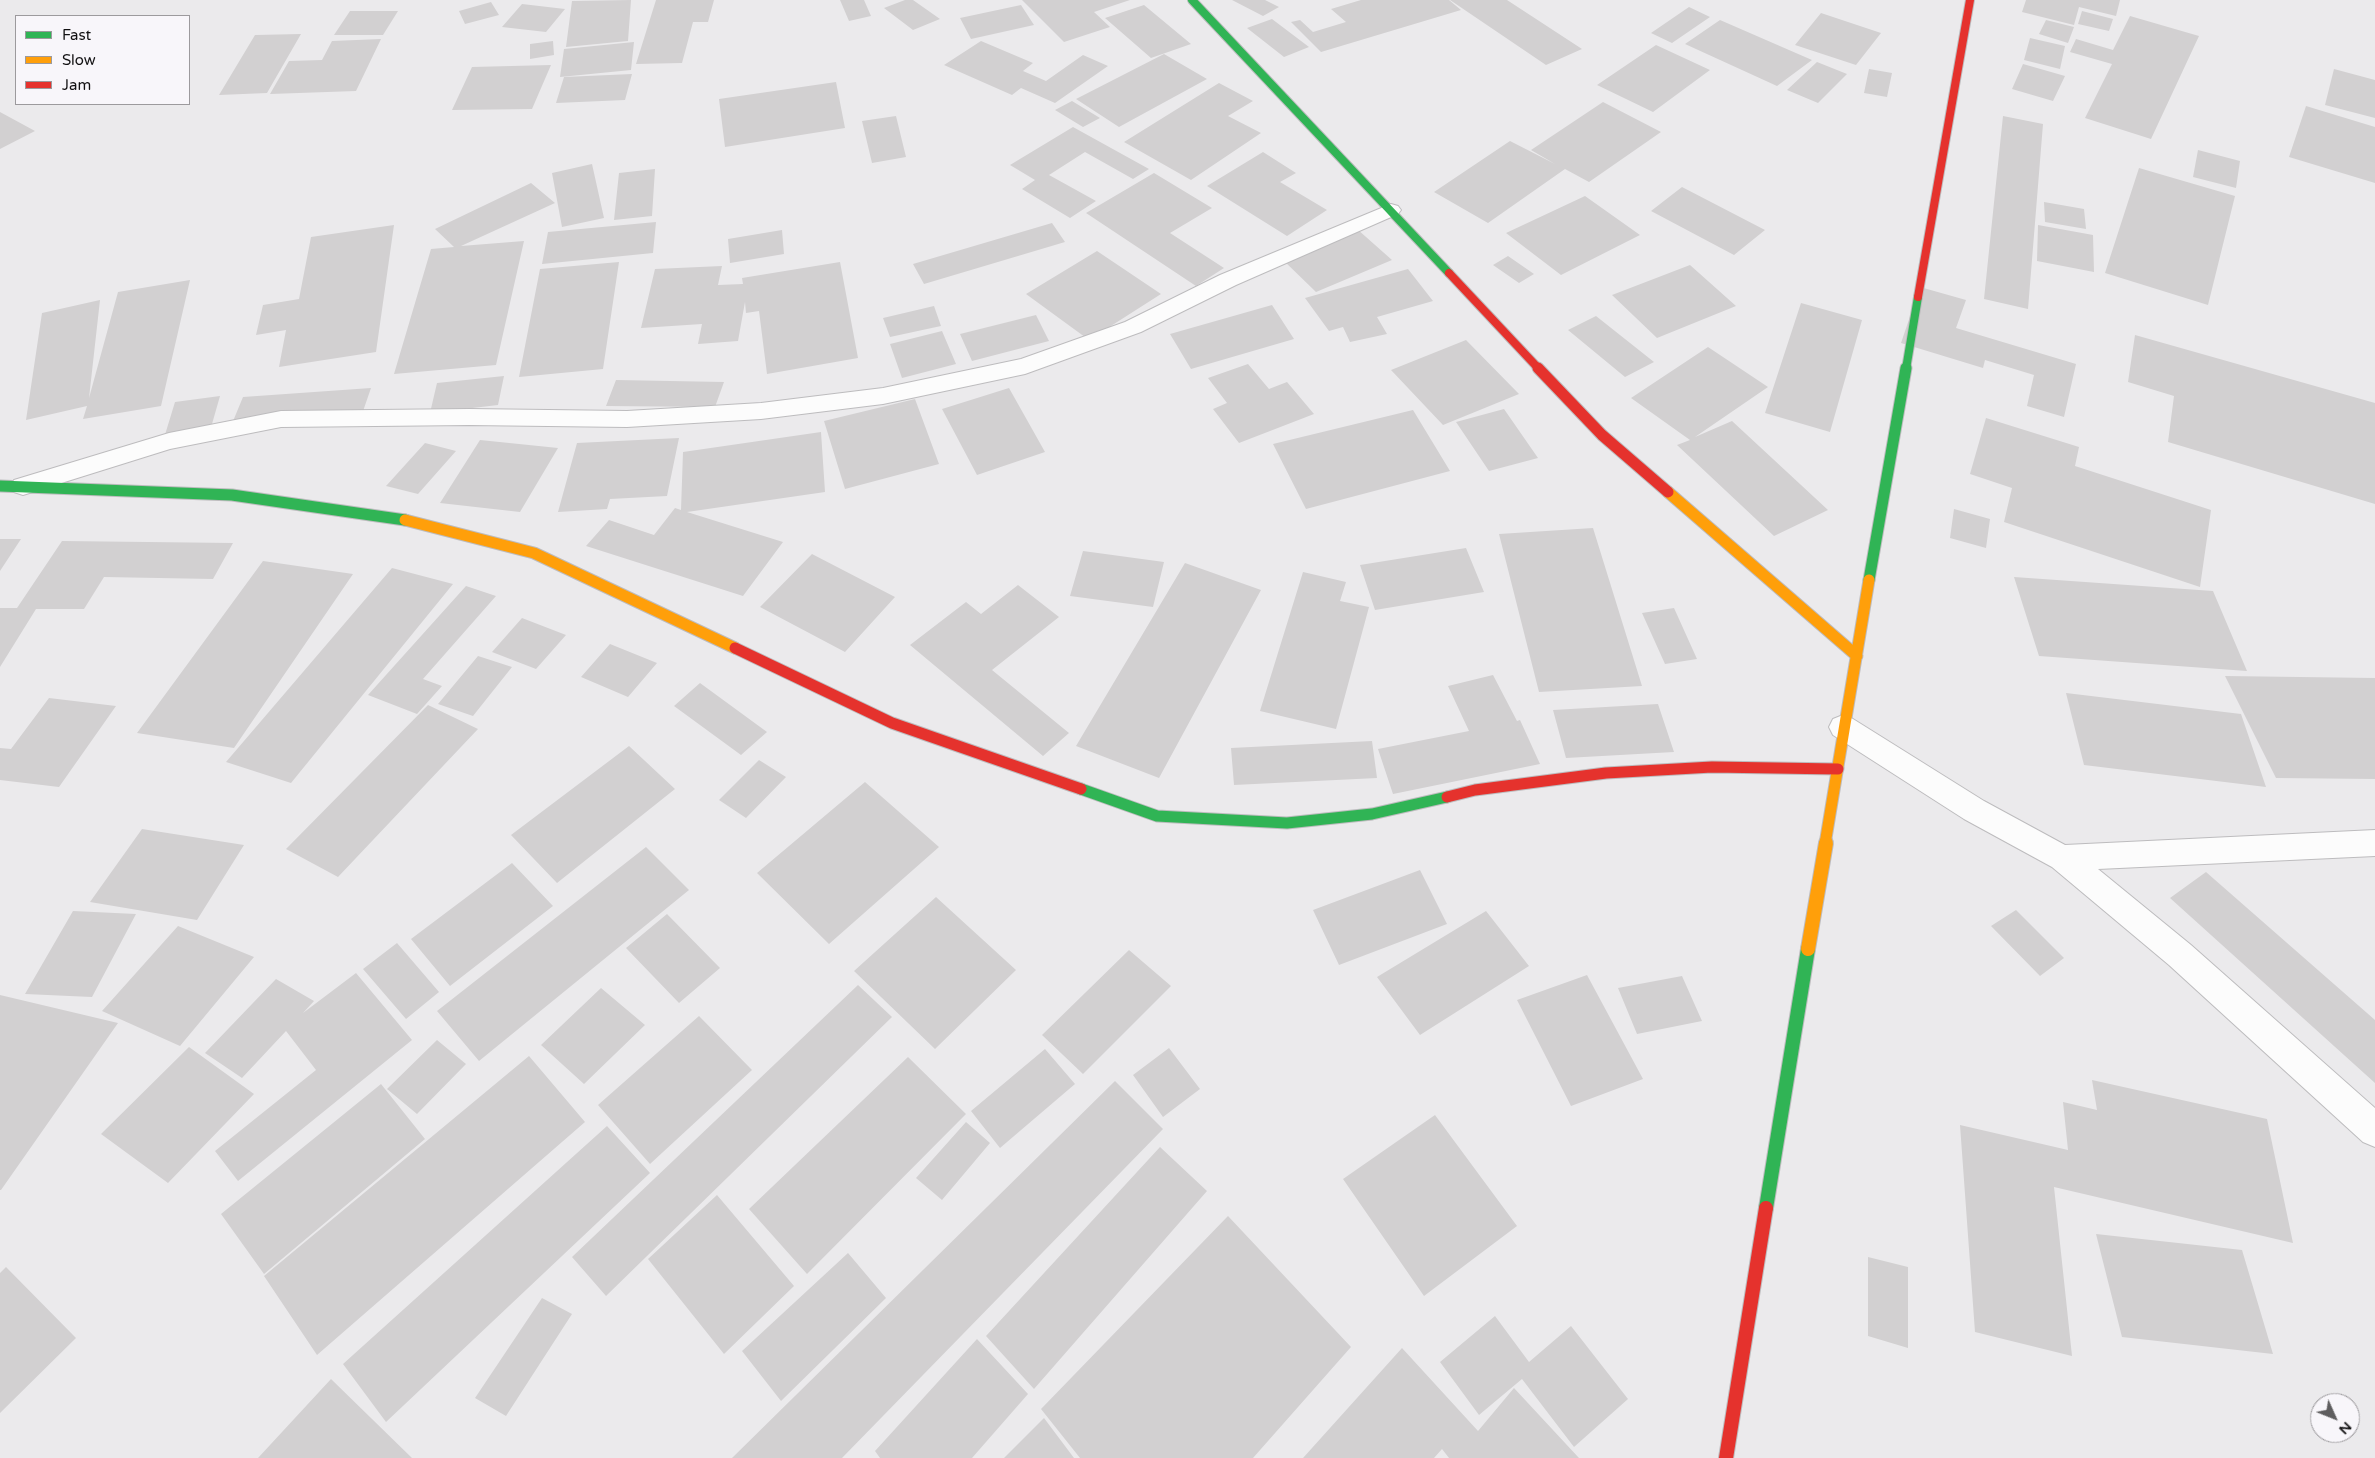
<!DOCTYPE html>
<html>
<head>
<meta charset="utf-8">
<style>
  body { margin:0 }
  #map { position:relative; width:2375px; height:1458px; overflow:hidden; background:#ebeaec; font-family:"Varela Round",sans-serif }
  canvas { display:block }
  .legend { position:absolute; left:15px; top:15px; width:175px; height:90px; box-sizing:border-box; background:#f8f6fa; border:1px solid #9c9a9d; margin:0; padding:6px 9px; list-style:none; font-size:15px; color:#121112 }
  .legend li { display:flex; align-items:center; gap:10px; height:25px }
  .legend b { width:25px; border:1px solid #9c9a9d }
  .north { position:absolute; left:2310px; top:1393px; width:50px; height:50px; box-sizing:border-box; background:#f8f6fa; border:1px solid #9c9a9d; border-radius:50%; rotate:134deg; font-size:14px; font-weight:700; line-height:20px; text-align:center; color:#121112 }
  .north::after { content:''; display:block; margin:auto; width:18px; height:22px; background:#5e5d5e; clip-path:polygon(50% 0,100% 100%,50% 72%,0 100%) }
</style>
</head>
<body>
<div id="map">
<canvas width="2375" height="1458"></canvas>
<ul class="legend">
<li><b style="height:6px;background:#30b455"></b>Fast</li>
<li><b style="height:6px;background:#ff9f0a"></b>Slow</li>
<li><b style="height:6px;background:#e5322d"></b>Jam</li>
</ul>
<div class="north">N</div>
</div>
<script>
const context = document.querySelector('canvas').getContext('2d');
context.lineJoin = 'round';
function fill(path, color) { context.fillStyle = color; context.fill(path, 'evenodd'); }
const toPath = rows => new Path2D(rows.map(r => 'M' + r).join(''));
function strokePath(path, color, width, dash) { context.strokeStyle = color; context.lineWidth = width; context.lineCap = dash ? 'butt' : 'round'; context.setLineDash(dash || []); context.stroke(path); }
fill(toPath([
  [631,0,628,41,566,47,572,1],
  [656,0,714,0,708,22,693,22,682,63,636,64],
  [840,0,864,0,871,16,849,21],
  [905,0,913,0,940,19,913,30,884,8],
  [1022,0,1130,0,1094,12,1110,27,1064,42],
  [1232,0,1265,0,1279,7,1263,16],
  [1361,0,1449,0,1461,10,1321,52,1291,22,1300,20,1313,32,1346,22,1331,9],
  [1450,0,1507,0,1582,49,1546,65],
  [2026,0,2120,0,2116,16,2079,7,2074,25,2022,12],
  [491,2,499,15,465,24,459,11],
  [522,4,565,9,546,32,502,27],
  [1021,5,1034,25,971,39,960,18],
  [1144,5,1191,44,1151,58,1105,18],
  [1689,7,1710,17,1672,43,1651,33],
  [350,11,398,11,383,35,334,35],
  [2082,11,2113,19,2109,31,2078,24],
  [1821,13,1881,33,1856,65,1795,45],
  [2130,16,2199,36,2151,139,2085,118,2112,64,2070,52,2076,39,2113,50],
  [1272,19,1309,47,1284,57,1247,28],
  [1720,20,1812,60,1777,86,1685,44],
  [2046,20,2074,27,2068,43,2039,34],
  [301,34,267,93,219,95,255,35],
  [2030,38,2065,46,2060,69,2024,60],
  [381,39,356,91,270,94,289,61,322,60,332,41],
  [553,41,554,55,530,59,530,44],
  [981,41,1033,63,1023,71,1046,81,1083,55,1108,66,1055,103,1021,88,1012,95,944,65],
  [634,42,631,70,560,77,564,49],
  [1656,45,1710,70,1653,112,1597,85],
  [1164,54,1207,79,1119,127,1076,99],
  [1817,62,1847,74,1818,103,1787,90],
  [2023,64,2065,76,2053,101,2012,89],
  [551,65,532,109,452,110,472,67],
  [1869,69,1892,73,1887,97,1864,93],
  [2334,69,2375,80,2375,118,2325,105],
  [632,74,625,100,556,103,564,77],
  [836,82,845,128,725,147,719,99],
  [1219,83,1253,101,1228,116,1261,133,1191,180,1124,142],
  [1072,101,1100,118,1083,127,1055,110],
  [1603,102,1661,132,1589,182,1565,169,1488,223,1434,192,1510,141,1555,164,1531,150],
  [2306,106,2375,127,2375,183,2289,157],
  [0,112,35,131,0,149],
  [896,116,906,157,872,163,862,121],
  [2003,116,2043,124,2028,309,1984,299],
  [1073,127,1149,169,1133,179,1085,152,1049,175,1096,201,1070,218,1022,189,1035,180,1010,165],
  [2198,150,2240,161,2236,188,2193,177],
  [1263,152,1296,173,1280,182,1327,210,1287,236,1207,186],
  [592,164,604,218,562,227,552,173],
  [2139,168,2235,196,2208,305,2105,273],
  [655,169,652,216,614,220,619,173],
  [1154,173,1212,208,1170,233,1224,268,1196,286,1086,213],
  [531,183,555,203,461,246,524,241,496,365,394,374,431,249,454,247,435,229],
  [1682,187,1765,230,1734,255,1651,211],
  [1585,196,1640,235,1561,275,1506,233],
  [2044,202,2084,209,2086,229,2045,222],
  [656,222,653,253,542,264,548,232],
  [1052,223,1065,242,924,284,913,264],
  [394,225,376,352,279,367,286,330,256,335,263,305,299,299,311,237],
  [2038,225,2093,235,2094,272,2037,261],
  [1357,229,1392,260,1316,292,1282,259],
  [782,230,784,254,730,263,728,239],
  [1097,251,1161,294,1089,340,1026,294],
  [1508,256,1534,274,1519,283,1493,265],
  [619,262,603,369,519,377,540,269],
  [840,262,858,358,767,374,759,311,746,313,745,302,738,341,698,344,702,324,641,328,655,269,722,266,718,285,743,284,742,278],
  [1690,265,1736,306,1657,338,1612,295],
  [1408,269,1433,301,1377,317,1387,334,1350,342,1343,327,1329,331,1305,298],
  [190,280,161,406,83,419,87,406,26,420,42,313,100,300,89,398,118,292],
  [1920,287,1966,300,1956,328,2076,364,2064,417,2027,406,2034,375,1985,360,1983,368,1901,343],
  [1801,303,1862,320,1830,432,1765,413],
  [1272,305,1294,339,1191,369,1170,334],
  [934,306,941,326,890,337,883,318],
  [1036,315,1049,341,972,361,960,334],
  [1596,316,1654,362,1625,377,1568,330],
  [942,331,956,364,902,378,890,344],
  [2135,335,2375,403,2375,504,2168,442,2174,396,2128,382],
  [1466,340,1519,394,1443,425,1391,370],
  [1708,347,1768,387,1695,437,1732,421,1828,510,1774,536,1677,445,1690,440,1631,398],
  [1248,364,1269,389,1287,382,1314,414,1239,443,1213,409,1227,403,1208,378],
  [504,376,498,405,430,413,437,383],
  [616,380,724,382,715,407,606,406],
  [371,388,361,417,231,426,243,397],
  [1009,388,1045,452,977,475,942,409],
  [220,396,210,431,164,438,175,402],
  [915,399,939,464,845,489,824,421],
  [1504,409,1538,458,1489,471,1456,422],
  [1413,410,1450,471,1306,509,1273,444],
  [1986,418,2079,447,2075,466,2211,510,2200,587,2004,522,2012,488,1970,474],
  [821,432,825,492,687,512,783,542,743,596,586,546,609,520,654,535,675,508,681,510,683,452],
  [679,438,667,496,610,499,607,509,558,512,577,443],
  [480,440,558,448,520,512,440,503],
  [425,443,456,451,418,494,386,486],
  [1954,509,1990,519,1986,548,1950,538],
  [1593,528,1642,686,1539,692,1499,534],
  [0,539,21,539,0,571],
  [62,541,233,543,213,579,104,577,84,609,36,609,0,667,0,608,17,608],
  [1466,548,1484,592,1375,610,1360,565],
  [1083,551,1164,562,1153,607,1070,596],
  [812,554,895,597,845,652,760,607],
  [263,561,353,574,234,748,137,733],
  [1185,563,1261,590,1159,778,1076,746],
  [392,568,453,584,291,783,226,762],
  [1303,572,1346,582,1340,601,1369,607,1336,729,1260,711],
  [2014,577,2213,591,2247,671,2039,656],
  [1018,585,1059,617,992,670,1069,733,1043,756,910,645,966,602,981,614],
  [466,586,496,596,423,679,442,686,417,714,368,695],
  [1674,608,1697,659,1665,664,1642,613],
  [522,618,566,635,536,669,492,652],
  [610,644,657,663,628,697,581,677],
  [478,656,512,667,473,716,438,704],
  [1493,675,1517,721,1520,720,1540,764,1393,794,1378,749,1469,731,1448,686],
  [2225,676,2375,678,2375,779,2276,778],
  [700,683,767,732,741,755,674,706],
  [2066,693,2241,714,2266,787,2084,765],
  [49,698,116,706,59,787,0,780,0,748,11,749],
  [1658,704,1674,752,1566,758,1553,710],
  [428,705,478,729,338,877,286,849],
  [1372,741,1377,778,1234,785,1231,748],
  [629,746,675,789,557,883,511,835],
  [759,760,786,777,746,818,719,800],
  [865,782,939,847,829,944,757,873],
  [142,829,244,845,197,920,90,902],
  [646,847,689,890,479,1061,437,1011],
  [512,863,553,906,450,986,411,939],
  [1420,870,1447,924,1339,965,1313,910],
  [2206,872,2375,1020,2375,1083,2170,898],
  [936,897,1016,970,935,1049,854,971],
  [2016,910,2064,958,2040,976,1991,926],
  [73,911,136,914,92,997,25,994],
  [1486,911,1529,966,1420,1035,1377,977],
  [667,914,720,968,679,1003,626,948],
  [178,926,254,957,180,1046,102,1011],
  [397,943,439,992,406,1019,363,969],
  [1129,950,1171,986,1083,1074,1042,1035],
  [356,973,412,1040,238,1181,215,1151,316,1070,286,1031,242,1078,205,1053,276,979,314,1001,303,1013],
  [1587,975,1643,1079,1571,1106,1517,1000],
  [1682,976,1702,1021,1637,1034,1618,988],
  [858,985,892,1017,606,1296,572,1257],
  [601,988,645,1025,584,1084,541,1045],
  [0,995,118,1023,1,1190,0,1190],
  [699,1016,752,1070,650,1164,598,1105],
  [437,1040,466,1064,417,1114,387,1089],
  [189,1047,254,1094,168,1183,101,1134],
  [1169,1048,1200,1089,1163,1117,1133,1075],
  [1045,1049,1075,1084,1000,1148,971,1111],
  [529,1056,585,1122,317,1355,264,1276],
  [908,1057,966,1114,807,1274,749,1209],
  [2092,1080,2267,1119,2293,1243,2054,1187,2072,1356,1975,1332,1960,1125,2068,1150,2063,1102,2097,1110],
  [1115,1081,1163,1129,842,1458,732,1458],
  [381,1084,425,1139,264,1274,221,1214],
  [1435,1115,1517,1226,1424,1296,1343,1179],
  [966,1122,990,1143,942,1200,916,1178],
  [607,1126,650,1173,386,1422,343,1364],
  [1160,1147,1207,1191,1034,1389,986,1336],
  [717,1195,794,1286,724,1354,648,1259],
  [1228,1216,1351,1347,1253,1458,1080,1458,1041,1409],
  [2096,1234,2242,1250,2273,1354,2122,1337],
  [848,1253,886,1298,781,1401,742,1351],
  [1868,1257,1908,1267,1908,1348,1868,1336],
  [6,1267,76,1338,0,1413,0,1273],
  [542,1298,572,1314,506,1416,475,1398],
  [1495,1316,1529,1362,1571,1326,1628,1399,1574,1447,1522,1379,1479,1415,1440,1362],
  [977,1339,1028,1394,972,1458,880,1458,875,1451],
  [1402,1348,1478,1431,1514,1388,1579,1458,1449,1458,1442,1449,1434,1458,1303,1458],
  [331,1379,412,1458,258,1458],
  [1044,1418,1074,1458,1004,1458]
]), '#d2d0d1');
const street = toPath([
  [1391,204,1398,206,1401,210,1398,214,1236,285,1141,332,1025,374,883,404,761,419,627,427,469,425,281,427,170,449,23,495,14,492,11,486,14,480,169,433,281,411,469,409,627,411,761,403,883,388,1021,359,1125,322,1220,275,1391,204],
  [1843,715,1853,719,1984,801,2065,845,2375,830,2375,856,2098,869,2191,945,2375,1108,2375,1147,2363,1142,2169,965,2052,867,1964,819,1833,735,1829,727,1833,719,1843,715]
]);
const fastFar2 = toPath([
  [1192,0,1449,273],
  [1906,369,1918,297]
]);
const fastFar1 = toPath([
  [0,486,232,495,405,520],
  [1869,580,1906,368],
  [1081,789,1157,816,1287,823,1372,814,1447,797]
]);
const fast = toPath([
  [1766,1208,1808,949]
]);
const slowFar1 = toPath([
  [1668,492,1857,656],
  [405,520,534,553,735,648],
  [1825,844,1869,580]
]);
const slow = toPath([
  [1808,949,1826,843]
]);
const jamFar2 = toPath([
  [1449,273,1539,369],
  [1918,297,1970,0]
]);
const jamFar1 = toPath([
  [1538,368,1602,435,1668,492],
  [735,648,892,723,1081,789],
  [1447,797,1475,790,1606,773,1712,767,1838,769]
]);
const jam = toPath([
  [1726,1458,1766,1208]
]);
strokePath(street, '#bdbcbe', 2);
strokePath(fastFar2, '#bdbcbe', 10);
strokePath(fastFar1, '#bdbcbe', 13);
strokePath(fast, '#bdbcbe', 16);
strokePath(slowFar1, '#bdbcbe', 13);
strokePath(slow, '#bdbcbe', 16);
strokePath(jamFar2, '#bdbcbe', 10);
strokePath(jamFar1, '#bdbcbe', 13);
strokePath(jam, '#bdbcbe', 16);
fill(street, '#fcfcfc');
strokePath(fastFar2, '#30b455', 8);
strokePath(fastFar1, '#30b455', 11);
strokePath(fast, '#30b455', 14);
strokePath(slowFar1, '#ff9f0a', 11);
strokePath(slow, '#ff9f0a', 14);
strokePath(jamFar2, '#e5322d', 8);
strokePath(jamFar1, '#e5322d', 11);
strokePath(jam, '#e5322d', 14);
</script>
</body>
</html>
